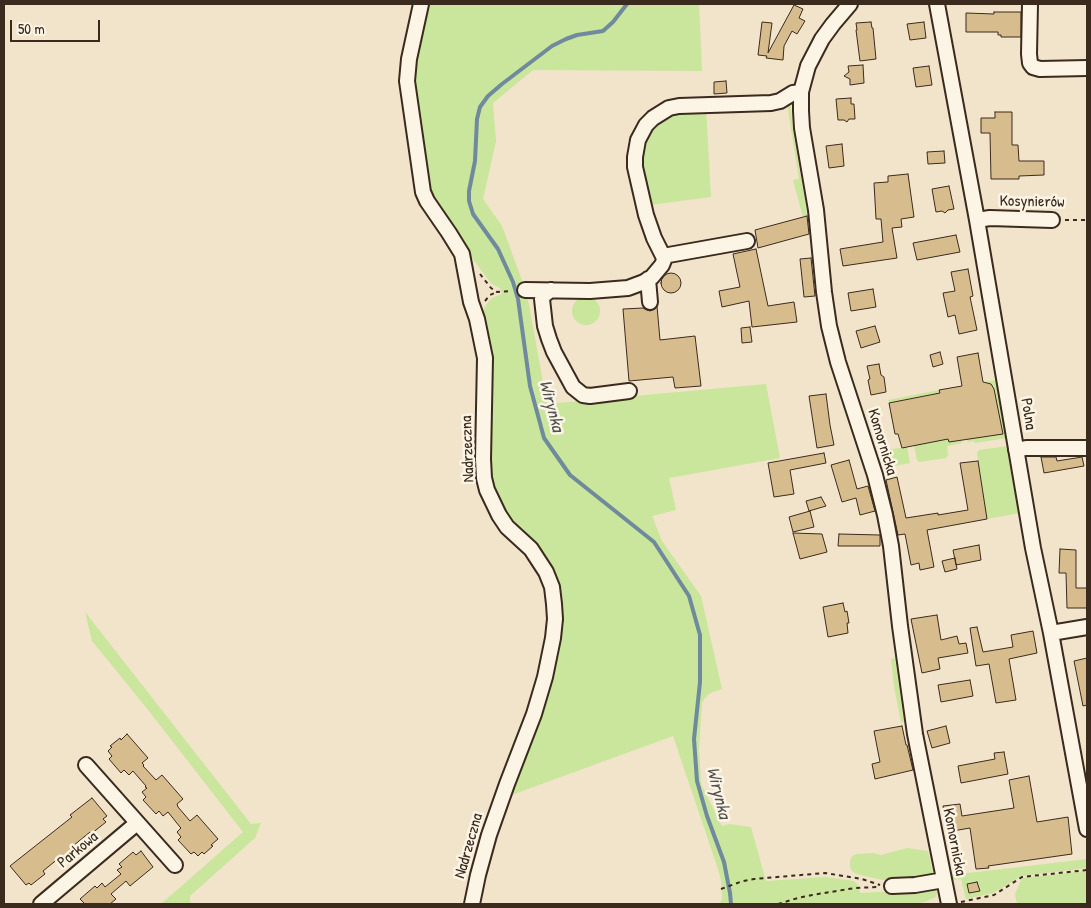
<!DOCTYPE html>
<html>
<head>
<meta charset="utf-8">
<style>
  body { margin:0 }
  #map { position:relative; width:1091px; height:908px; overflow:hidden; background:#f1e4cb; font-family:"Patrick Hand",sans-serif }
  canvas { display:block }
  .frame { position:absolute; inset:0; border:5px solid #3b2a1e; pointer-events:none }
  .scale { position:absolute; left:10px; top:20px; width:90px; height:22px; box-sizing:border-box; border:2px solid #3b2a1e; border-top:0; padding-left:6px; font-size:15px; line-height:18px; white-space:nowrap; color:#3b2a1e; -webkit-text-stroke:4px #fcf5e5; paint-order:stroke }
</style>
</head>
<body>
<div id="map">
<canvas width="1091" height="908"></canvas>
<div class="frame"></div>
<div class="scale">50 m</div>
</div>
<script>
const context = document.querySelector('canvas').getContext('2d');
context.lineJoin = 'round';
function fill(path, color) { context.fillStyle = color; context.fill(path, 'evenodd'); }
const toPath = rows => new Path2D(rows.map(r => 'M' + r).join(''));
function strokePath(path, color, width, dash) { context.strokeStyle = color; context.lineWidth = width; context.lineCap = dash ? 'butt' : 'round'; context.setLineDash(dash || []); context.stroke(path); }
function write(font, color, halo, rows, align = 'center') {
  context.font = font + ' "Patrick Hand",sans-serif'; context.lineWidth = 5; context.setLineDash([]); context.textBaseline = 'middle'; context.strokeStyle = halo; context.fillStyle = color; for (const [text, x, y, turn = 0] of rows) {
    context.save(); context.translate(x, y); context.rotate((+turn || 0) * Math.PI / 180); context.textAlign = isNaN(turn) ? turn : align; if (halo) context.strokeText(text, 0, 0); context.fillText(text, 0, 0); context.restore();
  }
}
fill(toPath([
  [424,4,699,4,702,71,533,70,493,103,496,141,483,199,502,226,527,294,547,404,766,384,780,458,669,478,676,510,652,516,662,541,701,596,722,689,713,692,709,694,705,698,702,703,699,749,701,784,722,826,729,824,751,827,766,881,825,877,840,879,854,881,858,885,860,893,915,890,936,887,937,893,936,897,925,902,915,904,720,904,722,898,721,880,717,866,673,736,506,797,559,623,527,541,508,517,499,501,491,482,488,466,481,314,488,302,492,298,502,294,500,288,492,284,487,278,472,258,459,243,430,200,412,86],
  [787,104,791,107,793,131,805,201,807,216,803,217,793,180,799,179],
  [706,107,711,197,650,205,641,160,641,145,647,132,668,113],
  '572 311a14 14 0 1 1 28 0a14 14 0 1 1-28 0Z',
  [996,380,1007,438,975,443,974,441,968,442,967,439,994,389,991,384,984,382],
  [939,390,949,441,962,440,962,443,947,446,948,455,946,458,919,462,917,460,914,445,935,394,889,403,888,400],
  [1008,446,1020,513,987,519,977,453,979,450],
  [907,447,910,463,895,466,878,451],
  [85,612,251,824,261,823,255,838,190,896,190,902,192,904,161,904,243,832,145,706,92,641],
  [895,658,904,722,901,723,894,687,891,659],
  [907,848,928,851,934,878,883,880,856,874,852,871,850,866,850,861,852,856,857,854,873,853,881,855],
  [1087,859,1087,868,1022,876,993,893,966,899,961,879,952,880,951,875],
  [1087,871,1087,904,1017,904,1015,894,1022,878]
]), '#cae59c');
strokePath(toPath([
  [627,4,613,22,603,31,577,35,566,39,552,46,502,84,488,96,480,107,477,119,475,161,469,191,469,201,473,214,498,249,513,282,518,299,530,386,544,438,570,475,654,542,689,596,700,635,700,682,694,739,697,781,707,816,724,862,730,893,731,904]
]), '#6f8a9d', 4);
const building = toPath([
  [794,5,803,9,799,18,805,21,797,34,792,31,784,46,783,60,766,58,767,56,758,55,762,22,772,23,768,53,794,5],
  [994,12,1021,12,1021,37,1001,37,1001,35,998,35,998,32,966,32,966,13,994,14,994,12],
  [871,22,872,28,873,28,876,59,860,61,856,30,857,30,856,23,871,22],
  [924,22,926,38,910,40,907,24,924,22],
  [863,65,864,83,850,85,850,79,844,76,849,72,848,66,863,65],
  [929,66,932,85,916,87,913,68,929,66],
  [726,81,727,93,714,94,714,82,726,81],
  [851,98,851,104,854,104,855,119,849,119,847,122,844,120,838,120,836,99,851,98],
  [995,112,1012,112,1012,145,1018,145,1019,161,1044,161,1044,175,1019,176,1019,179,991,179,990,133,981,133,981,118,995,118,995,112],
  [842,144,844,166,829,168,826,146,842,144],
  [944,151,945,163,928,164,927,152,944,151],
  [908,174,914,217,901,219,902,227,892,228,897,258,843,266,840,249,883,242,881,219,876,219,874,183,888,182,888,176,908,174],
  [949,186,954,209,948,210,945,213,942,211,936,212,932,189,949,186],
  [807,216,809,234,758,248,755,230,807,216],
  [956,235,960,252,917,260,913,243,956,235],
  [756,249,768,306,794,302,797,322,752,327,749,301,722,307,719,291,740,287,733,254,756,249],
  [811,258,815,296,804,297,800,259,811,258],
  [968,269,973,296,970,297,977,330,959,334,955,315,948,317,943,293,955,291,951,272,968,269],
  '661 283a10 10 0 1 1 20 0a10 10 0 1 1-20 0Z',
  [873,289,876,307,851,311,848,293,873,289],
  [657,306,660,340,695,336,701,386,675,388,673,377,629,381,623,309,643,308,647,310,650,311,655,309,657,306],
  [875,326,880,342,861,348,856,331,875,326],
  [750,327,752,342,742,343,741,328,750,327],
  [940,352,943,364,933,367,930,355,940,352],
  [978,353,983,382,991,384,994,389,1003,434,949,442,948,439,902,448,898,434,895,434,889,403,940,393,939,390,962,386,957,357,978,353],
  [879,364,881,375,884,377,886,392,871,395,868,380,870,379,867,366,879,364],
  [826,394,830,425,834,445,817,448,809,396,826,394],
  [824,453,826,463,790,470,794,494,774,497,768,463,824,453],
  [1041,457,1056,457,1057,461,1082,457,1084,466,1044,473,1041,457],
  [849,460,857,489,868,486,875,511,860,515,856,498,842,502,831,465,849,460],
  [978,461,987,519,927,530,934,567,920,570,919,563,911,565,905,534,898,535,886,480,897,477,906,518,938,513,938,515,968,510,960,463,978,461],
  [821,497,826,506,809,511,806,501,821,497],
  [810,511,814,527,793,532,789,517,810,511],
  [793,533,822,534,827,552,800,559,793,533],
  [839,534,880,535,880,546,838,546,839,534],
  [979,545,981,560,956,565,953,550,979,545],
  [1060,549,1076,550,1076,588,1087,588,1087,608,1067,608,1066,573,1059,573,1060,549],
  [955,558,957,569,945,572,942,561,955,558],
  [843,603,845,612,847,611,849,623,847,623,848,633,828,637,823,607,843,603],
  [937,615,941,640,957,636,959,644,966,643,968,653,938,658,940,669,922,673,911,619,937,615],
  [977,627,983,652,1013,647,1011,635,1033,631,1037,653,1009,659,1016,700,996,703,989,664,976,666,970,628,977,627],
  [1087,658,1087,705,1083,706,1074,661,1087,658],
  [970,680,973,696,941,702,938,685,970,680],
  [902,726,906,745,907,745,913,770,875,779,872,764,880,762,874,731,902,726],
  [946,726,950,743,932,748,927,731,946,726],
  [127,734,148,758,142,763,144,765,143,766,156,780,162,775,183,799,177,804,178,807,190,821,197,815,218,839,211,845,213,846,204,854,202,852,198,856,194,852,191,854,178,840,181,837,177,832,181,828,180,827,168,812,163,816,159,811,156,814,143,800,146,797,142,792,147,788,145,787,146,786,133,771,129,775,124,770,121,773,109,759,112,756,108,751,112,747,110,746,120,738,121,740,127,734],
  [1004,752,1008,774,961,783,958,766,995,759,994,753,1004,752],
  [1029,776,1037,822,1068,817,1072,854,988,866,989,868,976,869,970,828,947,832,943,806,960,804,962,816,1014,808,1009,780,1029,776],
  [92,798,107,816,103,819,106,822,91,834,90,832,73,846,76,849,62,861,59,858,43,871,45,874,31,885,29,883,26,885,10,866,72,817,70,815,92,798],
  [141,851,153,867,130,886,126,881,111,894,116,899,110,904,85,904,80,899,95,886,97,888,102,883,105,887,121,874,117,870,122,867,119,864,133,852,136,855,141,851],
  [977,882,980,891,969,893,967,884,977,882]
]);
fill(building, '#d7bd8d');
strokePath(building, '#3b2a1e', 1);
const minor = toPath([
  [421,4,409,59,407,81,423,192,427,201,449,233,462,254,471,302,477,319,485,358,483,459,484,478,487,490,499,515,507,527,531,549,546,572,552,587,554,604,555,619,553,638,545,677,534,714,507,784,489,835,478,875,472,904],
  [850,4,833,24,822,39,808,66,801,92,801,111,802,128,816,210,824,292,829,326,838,362,875,475,885,515,891,546,900,626,915,734,949,904],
  [937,4,977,220,1033,548,1051,633,1087,829],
  [1030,4,1029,54,1030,63,1033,67,1040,69,1087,68],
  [977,220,990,218,1052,220],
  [663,256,747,241],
  [648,279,650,302],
  [525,290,590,291,628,288,644,282,652,277,662,265,664,260,663,256,654,238,646,215,635,167,635,157,638,140,646,125,653,118,669,108,679,106,771,103,780,101,793,93,801,92],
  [551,290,544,295,542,299,545,326,549,339,554,352,573,387,583,395,590,396,629,391],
  [1016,450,1026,448,1087,448],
  [1051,633,1087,627],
  [86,765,175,865],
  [892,886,915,885,944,880],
  [41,904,137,823]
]);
strokePath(minor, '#3b2a1e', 18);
strokePath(toPath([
  [1065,220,1087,220],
  [480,274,491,288,497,292,512,291],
  [485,301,490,295,497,292],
  [721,889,743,881,754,879,825,873,862,879,880,885],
  [961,902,994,895,1022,877,1087,870],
  [778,904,798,898,812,895,855,888,879,887]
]), '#3b2a1e', 2, [4, 4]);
strokePath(minor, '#fcf5e5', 14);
write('16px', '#3b2a1e', '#fcf5e5', [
  ["Kosynierów",1032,202,1],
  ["Polna",1028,414,81],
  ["Komornicka",882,442,73],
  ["Nadrzeczna",468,449,-92],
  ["Komornicka",954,842,79],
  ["Nadrzeczna",469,846,-74],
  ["Parkowa",78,850,-40]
]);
write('italic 18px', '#515253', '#fcf5e5', [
  ["Wirynka",551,406,75],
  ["Wirynka",718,793,76]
]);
</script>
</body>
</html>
